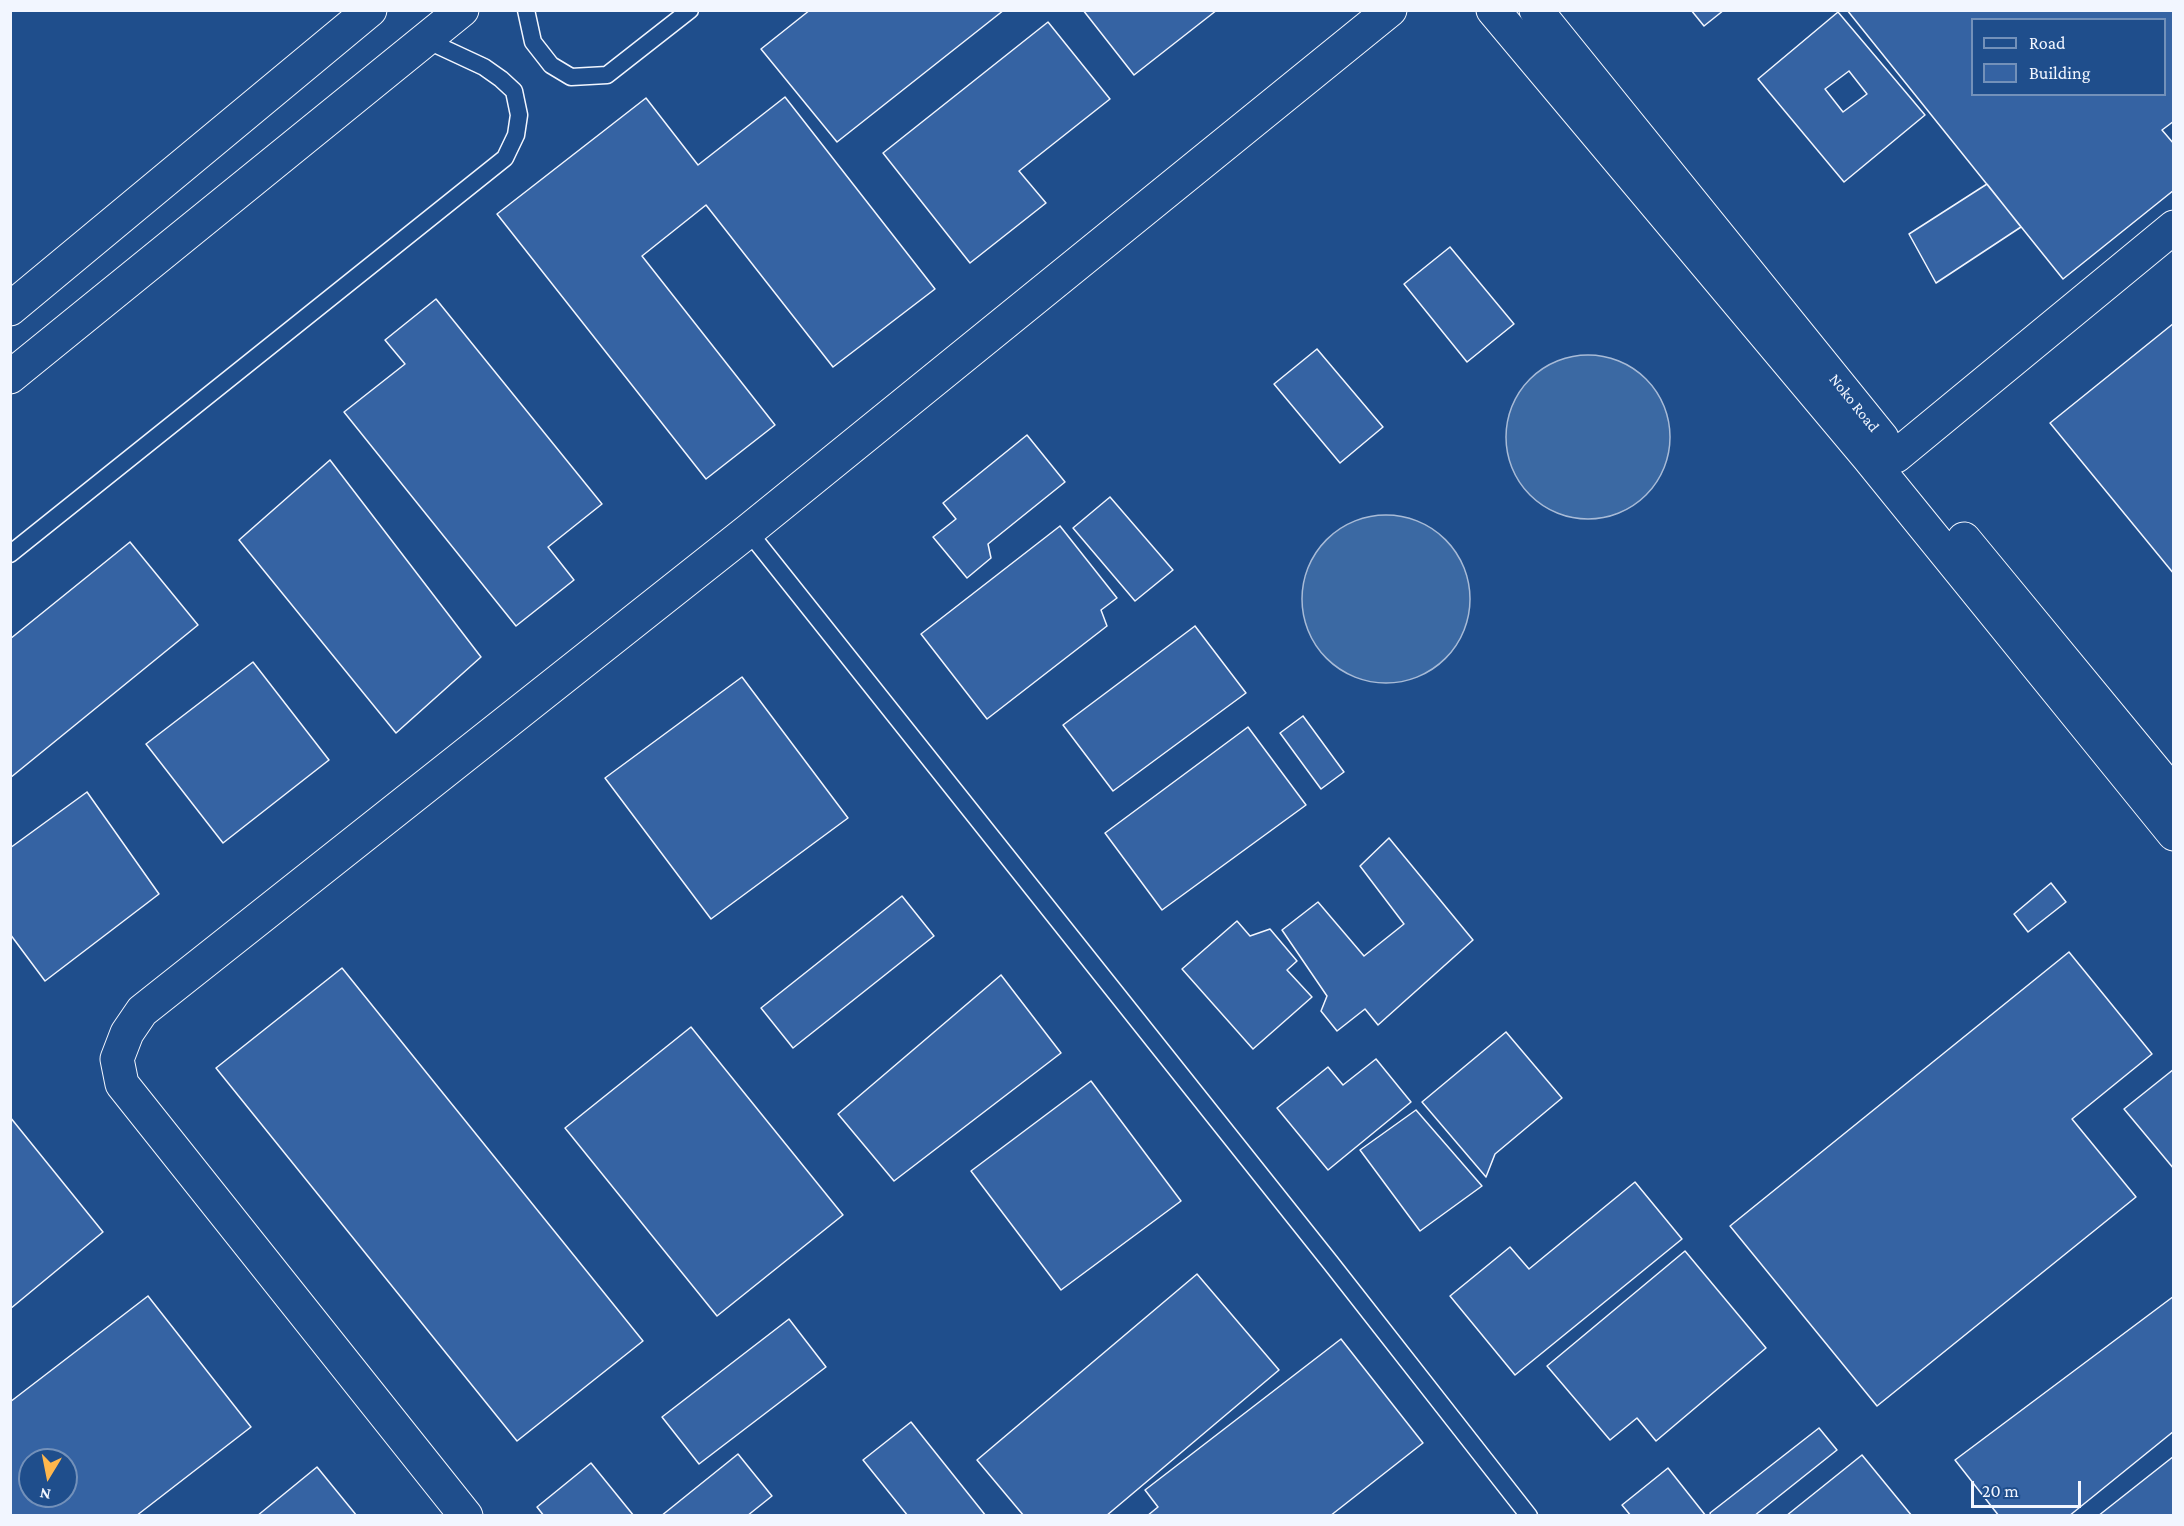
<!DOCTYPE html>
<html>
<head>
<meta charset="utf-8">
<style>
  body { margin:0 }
  #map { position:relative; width:2184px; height:1526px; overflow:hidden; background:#1f4e8c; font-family:"Crimson Pro",serif }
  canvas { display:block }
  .frame { position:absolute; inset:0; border:12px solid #f2f6ff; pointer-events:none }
  .legend { position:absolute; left:1971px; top:18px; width:195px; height:78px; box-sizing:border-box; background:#1f4e8c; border:2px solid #7391ba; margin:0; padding:8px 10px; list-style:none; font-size:18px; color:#f2f6ff }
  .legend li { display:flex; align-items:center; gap:12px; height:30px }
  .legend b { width:30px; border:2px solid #7391ba }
  .north { position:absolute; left:18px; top:1448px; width:60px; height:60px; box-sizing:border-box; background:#1f4e8c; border:2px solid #7391ba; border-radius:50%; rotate:190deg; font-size:16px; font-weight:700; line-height:24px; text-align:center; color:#f2f6ff }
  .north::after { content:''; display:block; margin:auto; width:21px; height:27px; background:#ffb74d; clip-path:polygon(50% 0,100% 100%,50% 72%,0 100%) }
  .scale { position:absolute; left:1971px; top:1481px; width:110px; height:27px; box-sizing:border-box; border:3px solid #f2f6ff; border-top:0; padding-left:8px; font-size:18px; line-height:21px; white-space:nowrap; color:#f2f6ff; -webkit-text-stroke:4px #1f4e8c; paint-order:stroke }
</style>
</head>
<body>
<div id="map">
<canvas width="2184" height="1526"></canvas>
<div class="frame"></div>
<ul class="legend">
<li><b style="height:8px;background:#1f4e8c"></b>Road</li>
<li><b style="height:16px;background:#3563a3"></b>Building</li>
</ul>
<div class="north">N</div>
<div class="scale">20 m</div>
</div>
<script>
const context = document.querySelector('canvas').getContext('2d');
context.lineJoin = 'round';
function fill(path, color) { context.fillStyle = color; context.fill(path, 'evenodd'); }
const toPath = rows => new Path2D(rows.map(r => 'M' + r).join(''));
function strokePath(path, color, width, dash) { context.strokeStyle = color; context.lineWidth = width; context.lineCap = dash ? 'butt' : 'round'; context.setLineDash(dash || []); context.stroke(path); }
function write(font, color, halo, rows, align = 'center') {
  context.font = font + ' "Crimson Pro",serif'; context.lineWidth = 4.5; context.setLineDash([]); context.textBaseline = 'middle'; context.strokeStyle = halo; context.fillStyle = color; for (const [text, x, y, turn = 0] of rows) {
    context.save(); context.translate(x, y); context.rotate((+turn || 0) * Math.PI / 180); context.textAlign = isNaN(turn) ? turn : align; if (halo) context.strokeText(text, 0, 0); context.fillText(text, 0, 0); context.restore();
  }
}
const water = toPath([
  '1506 437a82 82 0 1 1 164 0a82 82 0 1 1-164 0Z',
  '1302 599a84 84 0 1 1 168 0a84 84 0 1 1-168 0Z'
]);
fill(water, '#3b69a3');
strokePath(water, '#a8bbd7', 1.5);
const building = toPath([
  [810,10,1004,10,837,142,761,49,810,10],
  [1083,10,1217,10,1134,75,1083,10],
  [1691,10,1724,10,1704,26,1691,10],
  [1847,10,2174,10,2174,121,2162,130,2174,144,2174,190,2063,279,1847,10],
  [1972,20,2164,20,2164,94,1972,94,1972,20],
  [1838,12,1925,115,1844,182,1758,79,1838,12],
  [1849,71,1867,94,1843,112,1825,89,1849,71],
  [1048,22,1110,99,1019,171,1046,203,970,263,883,153,1048,22],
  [785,97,935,289,833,367,706,205,642,256,775,425,706,479,497,214,646,98,698,165,785,97],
  [1987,184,2021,227,1936,283,1909,234,1987,184],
  [1450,247,1514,324,1467,362,1404,284,1450,247],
  [436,299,602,504,548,547,574,580,516,626,344,412,405,364,385,340,436,299],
  [2174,323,2174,574,2050,423,2174,323],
  [1317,349,1383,427,1340,463,1274,384,1317,349],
  [1027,435,1065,482,988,544,991,558,967,578,933,537,956,519,943,503,1027,435],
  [330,460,481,657,396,733,239,540,330,460],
  [1110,497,1173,570,1135,601,1073,528,1110,497],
  [1060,526,1117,598,1101,610,1107,626,987,719,921,634,1060,526],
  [130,542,198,625,10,778,10,639,130,542],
  [1195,626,1246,693,1113,791,1063,725,1195,626],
  [253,662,329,760,223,843,146,744,253,662],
  [742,677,848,818,711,919,605,778,742,677],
  [1303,716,1344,772,1321,789,1280,733,1303,716],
  [1248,727,1306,805,1162,910,1105,833,1248,727],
  [87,792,159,894,45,981,10,934,10,848,87,792],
  [1389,838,1473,940,1378,1025,1365,1009,1337,1031,1321,1011,1327,996,1282,930,1318,902,1364,956,1404,924,1360,866,1389,838],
  [2051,883,2066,902,2028,932,2014,914,2051,883],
  [902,896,934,936,793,1048,761,1008,902,896],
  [1237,921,1250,936,1270,929,1297,961,1287,970,1312,997,1253,1049,1182,969,1237,921],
  [2069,952,2152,1054,2072,1119,2136,1197,1877,1406,1730,1226,2069,952],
  [342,968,643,1341,517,1441,216,1068,342,968],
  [1001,975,1061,1053,894,1181,838,1114,1001,975],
  [691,1027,843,1215,717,1316,565,1128,691,1027],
  [1506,1032,1562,1098,1495,1154,1486,1177,1422,1102,1506,1032],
  [1376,1059,1411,1102,1328,1170,1277,1108,1328,1067,1343,1085,1376,1059],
  [2174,1069,2174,1169,2124,1109,2174,1069],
  [1091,1081,1181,1201,1061,1290,971,1171,1091,1081],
  [1416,1110,1482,1186,1420,1231,1360,1150,1416,1110],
  [10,1117,103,1232,10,1309,10,1117],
  [1635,1182,1682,1239,1515,1375,1450,1296,1510,1247,1529,1269,1635,1182],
  [1685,1251,1766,1348,1656,1441,1637,1418,1610,1440,1547,1366,1685,1251],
  [1197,1274,1279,1370,1106,1516,1024,1516,977,1460,1197,1274],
  [148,1296,251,1427,136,1516,10,1516,10,1402,148,1296],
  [30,1460,66,1460,66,1496,30,1496,30,1460],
  [2174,1296,2174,1431,2069,1516,1999,1516,1955,1460,2174,1296],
  [789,1319,826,1367,699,1464,662,1417,789,1319],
  [1341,1339,1423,1443,1330,1516,1147,1516,1158,1507,1145,1490,1341,1339],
  [911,1422,986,1516,908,1516,863,1460,911,1422],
  [1819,1428,1837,1450,1754,1516,1711,1516,1710,1513,1819,1428],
  [738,1454,772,1496,747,1516,661,1516,738,1454],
  [1862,1455,1912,1516,1786,1516,1862,1455],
  [2174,1456,2174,1516,2098,1516,2174,1456],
  [591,1463,634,1516,544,1516,537,1507,591,1463],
  [317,1467,357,1516,257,1516,317,1467],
  [1668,1468,1706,1516,1631,1516,1622,1505,1668,1468]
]);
fill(building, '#3563a3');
strokePath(building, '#f2f6ff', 1.5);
const lane = toPath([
  [526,10,533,42,551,65,571,77,607,75,690,10],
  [748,531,1330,1262,1529,1516],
  [10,554,505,158,516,135,519,115,514,91,501,79,484,67,426,40]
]);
const street = toPath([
  [1493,10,1868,457,2174,834],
  [1536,10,1882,438],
  [1896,456,2174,227],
  [1964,539,2174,794],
  [466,1516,122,1084,117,1059,127,1033,142,1011,748,531,1390,10]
]);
const primary = toPath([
  [10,309,370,10],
  [10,377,462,10]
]);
strokePath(lane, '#f2f6ff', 19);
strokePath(street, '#f2f6ff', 35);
strokePath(primary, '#f2f6ff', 35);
strokePath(lane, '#1f4e8c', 16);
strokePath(street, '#1f4e8c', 33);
strokePath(primary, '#1f4e8c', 33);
write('16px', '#f2f6ff', '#1f4e8c', [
  ["Noko Road",1854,403,51]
]);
</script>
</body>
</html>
